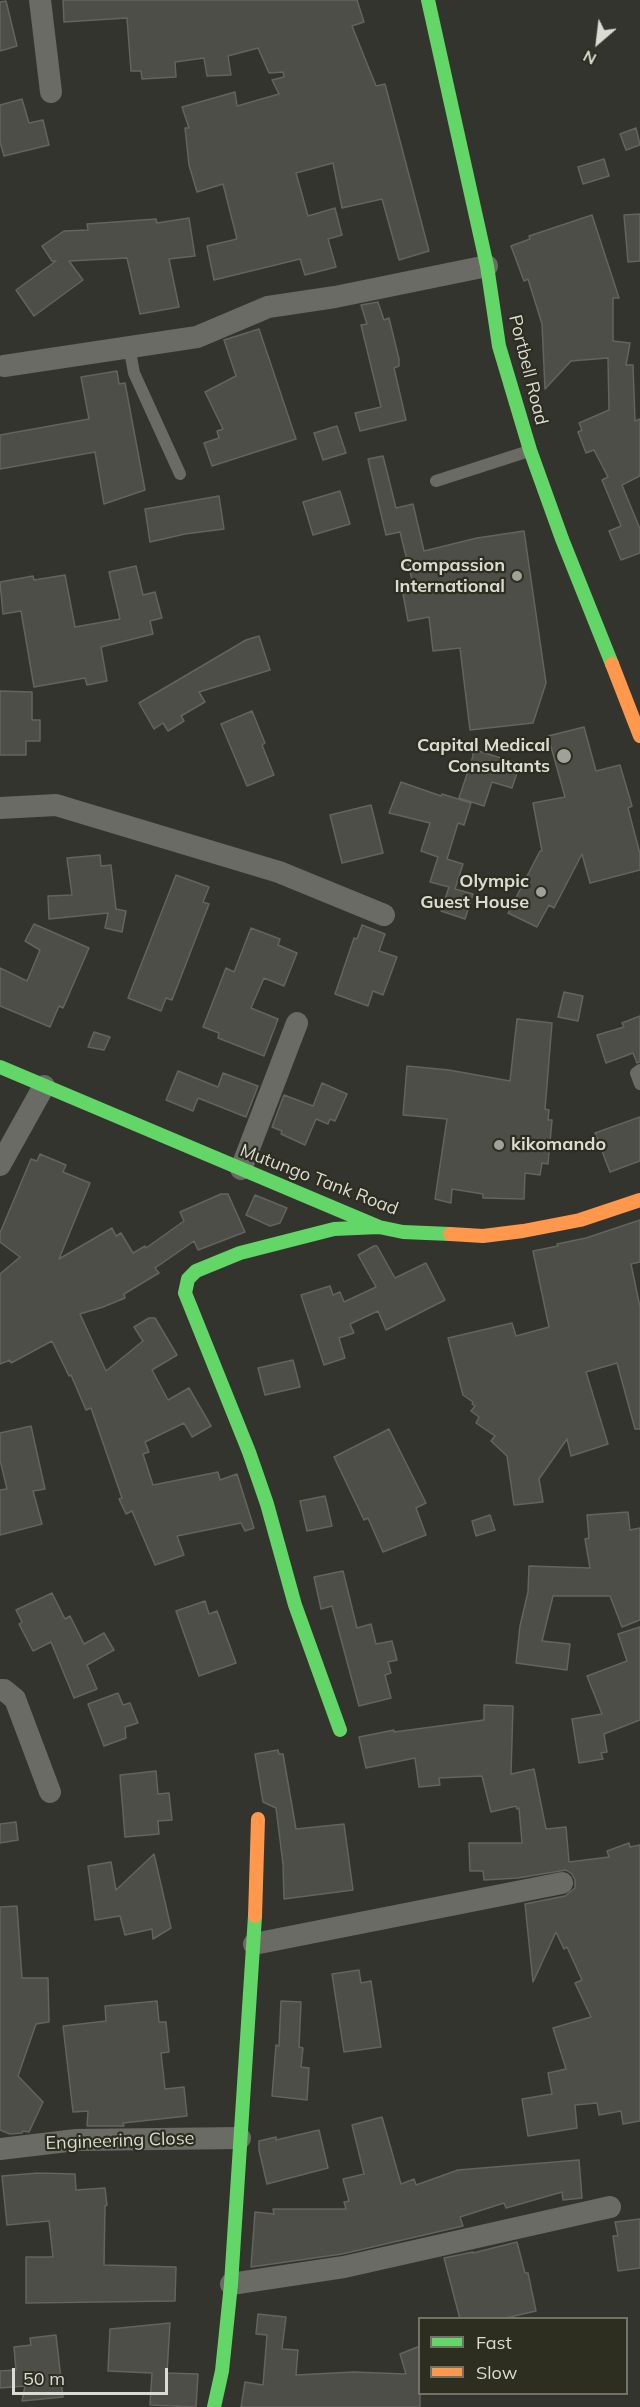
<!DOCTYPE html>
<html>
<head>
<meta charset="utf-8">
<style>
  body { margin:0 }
  #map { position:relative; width:640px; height:2407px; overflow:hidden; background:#34342e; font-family:Mulish,sans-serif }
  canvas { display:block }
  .legend { position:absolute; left:418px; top:2317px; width:210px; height:78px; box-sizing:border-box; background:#2d2e20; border:2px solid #727367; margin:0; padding:8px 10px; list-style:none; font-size:18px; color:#dadbd2 }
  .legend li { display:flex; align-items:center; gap:12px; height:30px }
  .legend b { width:30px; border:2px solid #727367 }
  .north { position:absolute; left:568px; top:12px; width:60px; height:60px; -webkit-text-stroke:4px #2d2e20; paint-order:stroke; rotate:208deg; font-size:16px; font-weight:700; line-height:24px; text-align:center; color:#dadbd2 }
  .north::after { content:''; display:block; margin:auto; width:21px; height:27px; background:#dadbd2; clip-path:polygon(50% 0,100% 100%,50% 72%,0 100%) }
  .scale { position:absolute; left:12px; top:2368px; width:156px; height:27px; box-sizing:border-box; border:3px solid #dadbd2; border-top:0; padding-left:8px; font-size:18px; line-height:21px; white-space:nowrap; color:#dadbd2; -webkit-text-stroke:4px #2d2e20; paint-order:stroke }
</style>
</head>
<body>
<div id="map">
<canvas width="640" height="2407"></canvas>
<ul class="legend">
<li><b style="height:8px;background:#63d668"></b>Fast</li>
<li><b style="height:8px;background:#ff974d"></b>Slow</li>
</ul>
<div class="north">N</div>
<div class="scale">50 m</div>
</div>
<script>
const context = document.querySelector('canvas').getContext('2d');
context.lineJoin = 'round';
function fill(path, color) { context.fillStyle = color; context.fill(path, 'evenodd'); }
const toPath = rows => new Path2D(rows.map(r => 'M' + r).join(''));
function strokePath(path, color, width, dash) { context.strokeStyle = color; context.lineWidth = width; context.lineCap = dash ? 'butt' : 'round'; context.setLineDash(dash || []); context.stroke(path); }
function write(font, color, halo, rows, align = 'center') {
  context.font = font + ' Mulish,sans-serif'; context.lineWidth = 4.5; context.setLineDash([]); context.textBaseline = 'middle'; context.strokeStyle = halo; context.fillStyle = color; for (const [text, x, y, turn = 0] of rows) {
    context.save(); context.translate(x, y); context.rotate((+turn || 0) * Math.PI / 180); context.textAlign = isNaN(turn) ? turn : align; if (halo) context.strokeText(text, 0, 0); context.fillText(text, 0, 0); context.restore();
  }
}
const building = toPath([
  [63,0,357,0,364,22,352,26,376,86,385,84,429,251,399,260,382,199,342,208,333,163,296,173,308,216,335,208,342,235,328,239,336,267,305,275,300,259,214,280,207,246,237,239,223,184,197,192,189,165,185,128,189,128,182,107,235,92,237,106,279,94,272,80,284,77,283,72,269,73,258,48,228,56,231,75,207,76,204,58,175,62,176,77,142,79,141,71,131,71,127,18,64,22,63,0],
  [6,1,17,46,0,51,0,2,6,1],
  [22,99,29,123,43,120,49,145,4,156,0,142,0,105,22,99],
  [636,128,640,145,626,150,620,134,636,128],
  [604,159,609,176,583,184,578,167,604,159],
  [640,214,640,261,628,262,624,215,640,214],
  [592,215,619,298,613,298,613,341,630,343,626,365,633,365,635,421,640,419,640,476,622,485,640,529,640,553,621,560,609,531,621,526,602,480,608,477,594,450,586,453,578,432,582,430,579,423,609,410,608,358,571,361,545,389,542,324,528,279,524,281,511,246,530,239,529,236,592,215],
  [189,218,195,256,169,259,179,307,140,314,127,258,69,261,83,280,34,316,16,290,56,261,52,261,42,246,64,231,88,230,87,224,156,219,157,223,189,218],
  [378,302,384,320,389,318,399,359,399,366,394,368,406,420,360,431,355,413,381,407,361,325,367,324,361,305,378,302],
  [259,329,296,439,212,466,204,443,219,438,217,431,223,429,205,392,236,376,224,340,259,329],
  [117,371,119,384,125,383,145,490,104,504,95,452,0,469,0,435,89,419,81,377,117,371],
  [337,426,346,453,323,460,314,433,337,426],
  [383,456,396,508,413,504,424,551,477,538,524,531,546,683,533,723,470,730,460,648,433,651,429,617,408,621,403,594,415,592,400,532,386,535,368,459,383,456],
  [340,491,350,524,313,535,303,502,340,491],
  [219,496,224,529,185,534,150,542,145,509,219,496],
  [136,566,143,595,155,592,162,618,150,621,153,634,101,647,107,681,87,685,85,678,34,687,21,611,3,614,0,582,33,576,34,580,65,575,75,627,120,619,109,572,136,566],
  [259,636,270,670,199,692,205,702,181,716,184,721,168,731,163,723,154,729,139,703,246,640,259,636],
  [0,691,32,692,32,720,40,720,40,741,26,741,26,755,0,755,0,691],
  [252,711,265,743,262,745,274,775,247,786,221,724,252,711],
  [584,727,596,771,620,765,632,806,628,808,640,854,640,870,590,883,582,854,554,908,549,905,537,927,508,913,540,851,542,851,533,803,565,797,548,736,584,727],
  [472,749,520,764,512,788,492,782,484,806,459,798,473,756,472,749],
  [401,782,441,796,442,794,471,803,464,825,458,823,447,859,463,864,455,889,473,894,465,919,441,911,449,887,430,882,438,857,421,851,430,823,389,813,401,782],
  [371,805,383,853,342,863,330,815,371,805],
  [100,855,101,866,111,865,116,909,126,911,122,932,105,928,108,913,49,919,48,896,72,895,67,858,100,855],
  [176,875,209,887,203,902,209,904,172,1000,166,998,161,1011,128,998,176,875],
  [34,924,89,948,63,1008,59,1006,50,1027,0,1006,0,968,27,981,40,950,25,941,34,924],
  [362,925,385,934,379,951,397,957,383,995,373,991,368,1006,335,994,354,938,357,939,362,925],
  [251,928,280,939,278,945,297,953,284,986,264,978,251,1008,278,1019,264,1056,218,1038,219,1033,203,1027,226,968,234,972,251,928],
  [564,992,583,996,578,1021,558,1017,564,992],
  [640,1016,640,1062,637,1063,633,1053,606,1063,597,1035,624,1027,622,1023,640,1016],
  [517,1019,552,1023,545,1109,549,1110,548,1120,552,1120,548,1164,542,1163,540,1175,525,1173,524,1199,483,1198,483,1194,452,1189,451,1203,435,1199,447,1119,403,1115,407,1066,449,1070,510,1081,517,1019],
  [94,1032,110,1037,104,1050,88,1047,94,1032],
  [178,1071,218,1087,223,1073,258,1086,246,1117,198,1098,193,1111,166,1100,178,1071],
  [322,1083,347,1094,335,1121,330,1119,328,1124,316,1119,305,1145,281,1134,282,1131,272,1127,284,1095,313,1106,322,1083],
  [640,1117,640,1161,610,1172,595,1133,640,1117],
  [40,1154,66,1165,63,1172,90,1183,59,1259,112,1228,116,1236,121,1233,133,1253,145,1246,146,1248,184,1221,180,1212,221,1194,228,1194,245,1232,198,1250,194,1241,155,1268,159,1273,124,1294,125,1298,103,1307,80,1314,106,1371,143,1341,134,1327,149,1318,155,1318,177,1355,152,1370,168,1400,189,1388,211,1426,192,1437,184,1423,145,1442,149,1452,143,1454,153,1485,218,1472,220,1480,237,1474,254,1528,245,1531,241,1523,177,1536,184,1555,155,1565,132,1511,126,1514,119,1499,122,1498,91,1408,86,1410,71,1375,69,1376,52,1341,11,1363,10,1360,0,1364,0,1274,20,1257,0,1242,0,1233,31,1159,37,1161,40,1154],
  [255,1195,287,1208,280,1223,270,1226,246,1215,255,1195],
  [640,1220,640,1262,631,1264,640,1307,640,1429,635,1429,617,1363,586,1372,608,1444,571,1456,567,1439,539,1479,543,1502,514,1505,507,1456,491,1441,495,1436,476,1423,479,1417,471,1411,475,1406,472,1404,473,1402,463,1395,448,1338,512,1323,516,1336,549,1327,533,1251,558,1246,557,1244,586,1238,640,1220],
  [374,1246,377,1246,395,1278,426,1263,445,1300,386,1330,378,1311,350,1324,354,1333,339,1338,345,1358,324,1365,301,1295,330,1286,333,1295,340,1292,344,1302,376,1287,358,1255,374,1246],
  [293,1360,300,1387,265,1395,258,1368,293,1360],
  [31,1426,45,1489,33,1491,42,1524,0,1535,0,1490,7,1489,0,1460,0,1433,31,1426],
  [389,1429,426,1503,416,1508,426,1535,383,1552,368,1518,364,1520,334,1457,389,1429],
  [325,1496,332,1526,307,1531,300,1501,325,1496],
  [628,1512,630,1530,640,1528,640,1620,622,1627,610,1596,553,1596,542,1641,570,1644,567,1670,516,1663,520,1626,528,1592,529,1566,590,1568,585,1539,589,1538,587,1515,628,1512],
  [490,1515,495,1530,476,1536,472,1521,490,1515],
  [343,1571,357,1628,371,1624,376,1644,392,1641,397,1660,388,1662,391,1673,385,1675,391,1698,359,1706,332,1606,321,1609,314,1577,343,1571],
  [52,1593,65,1619,70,1616,84,1644,104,1633,114,1650,87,1665,97,1689,74,1698,51,1642,33,1651,19,1624,22,1622,16,1610,52,1593],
  [205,1601,209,1614,217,1611,236,1663,199,1676,176,1611,205,1601],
  [640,1627,640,1720,604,1734,607,1752,601,1753,603,1759,579,1763,572,1719,602,1714,587,1676,627,1661,618,1634,640,1627],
  [118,1693,123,1705,130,1703,138,1723,125,1727,126,1738,104,1746,88,1704,118,1693],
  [484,1705,513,1706,511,1774,534,1769,546,1829,566,1827,569,1862,609,1857,607,1851,629,1843,630,1847,640,1845,640,2121,623,2124,621,2111,599,2115,597,2103,575,2105,577,2128,528,2136,522,2099,552,2094,548,2073,566,2069,553,2028,591,2017,575,1983,582,1980,567,1947,564,1949,556,1932,533,1982,525,1904,565,1896,575,1888,575,1880,572,1874,566,1870,518,1878,484,1880,483,1871,470,1871,469,1843,522,1843,519,1808,517,1809,516,1806,491,1812,482,1776,439,1778,440,1785,419,1787,415,1758,366,1768,359,1737,394,1730,394,1732,484,1720,484,1705],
  [278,1750,279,1754,283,1754,296,1829,344,1824,353,1890,284,1899,283,1864,276,1808,263,1802,255,1754,278,1750],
  [156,1771,158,1794,169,1793,172,1820,158,1821,159,1834,125,1837,120,1775,156,1771],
  [16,1822,18,1840,0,1843,0,1824,16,1822],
  [154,1854,171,1928,153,1939,152,1929,125,1935,120,1916,95,1920,88,1866,111,1862,116,1890,154,1854],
  [17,1906,22,1978,48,1978,49,2022,36,2024,18,2076,43,2102,29,2132,23,2131,22,2133,10,2134,0,2130,0,1907,17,1906],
  [359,1970,361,1983,371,1981,381,2047,344,2052,332,1974,359,1970],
  [157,2001,159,2022,166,2022,169,2052,161,2053,165,2089,184,2087,187,2116,123,2123,124,2126,87,2126,88,2111,73,2112,63,2026,106,2021,105,2006,157,2001],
  [281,2001,301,2002,299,2047,303,2048,301,2067,309,2068,307,2100,272,2096,276,2045,279,2046,281,2001],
  [382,2117,401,2184,414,2179,416,2185,458,2170,579,2160,582,2198,563,2200,562,2192,506,2208,504,2203,460,2217,463,2226,342,2254,251,2267,255,2212,274,2214,273,2209,346,2209,344,2202,349,2201,343,2179,364,2174,352,2125,382,2117],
  [319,2130,328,2168,267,2184,259,2150,259,2141,276,2137,276,2140,319,2130],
  [38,2173,75,2174,76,2190,105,2188,107,2205,105,2206,104,2265,176,2267,175,2301,26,2303,26,2257,53,2257,49,2221,7,2225,2,2176,38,2173],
  [640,2219,640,2268,618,2271,613,2236,618,2236,615,2222,640,2219],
  [517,2242,525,2273,528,2273,536,2311,501,2319,460,2319,444,2258,473,2252,473,2253,517,2242],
  [258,2314,286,2317,282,2349,298,2350,296,2375,353,2372,406,2374,400,2354,420,2346,420,2407,241,2407,245,2382,263,2385,267,2335,256,2334,258,2314],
  [170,2323,167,2373,198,2374,196,2407,150,2405,152,2373,108,2371,110,2329,170,2323],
  [56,2335,63,2397,22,2401,25,2386,0,2388,0,2371,16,2370,14,2347,31,2345,30,2338,56,2335]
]);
fill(building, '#4e4e49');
strokePath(building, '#64645e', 1.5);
strokePath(toPath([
  [129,346,134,373,180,474],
  [436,481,529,451],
  [640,1070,636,1073,640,1084]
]), '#6b6b65', 12);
strokePath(toPath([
  [40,0,51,92],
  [4,366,197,337,268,307,335,297,487,266],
  [0,808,56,805,279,872,384,915],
  [0,1165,44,1086],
  [241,1169,297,1023],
  [0,1690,4,1690,15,1699,50,1792],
  [254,1944,562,1883],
  [0,2149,76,2140,240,2138],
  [231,2284,344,2267,610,2207]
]), '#6b6b65', 22);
strokePath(toPath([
  [428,0,487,266,499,346,530,450,562,539,612,664],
  [0,1067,379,1227,403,1232,450,1234],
  [340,1730,295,1605,267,1504,249,1452,185,1293,188,1279,196,1271,240,1253,334,1229,379,1227],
  [214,2407,222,2371,231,2284,255,1916]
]), '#63d668', 14);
strokePath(toPath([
  [612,664,640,736],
  [450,1234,483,1236,523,1231,580,1220,640,1200],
  [255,1916,258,1819]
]), '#ff974d', 14);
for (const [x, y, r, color] of [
  [517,576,6,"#a0a199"],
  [564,756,8,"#a0a199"],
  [541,892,6,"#a0a199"],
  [499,1145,6,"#a0a199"]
]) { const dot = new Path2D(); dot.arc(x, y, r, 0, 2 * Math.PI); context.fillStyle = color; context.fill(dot); strokePath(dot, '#2d2e20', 2); }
write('18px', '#dadbd2', '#2d2e20', [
  ["Portbell Road",528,370,76],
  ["Mutungo Tank Road",319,1180,21],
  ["Engineering Close",120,2141,-2]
]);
write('bold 18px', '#dadbd2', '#2d2e20', [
  ["Compassion",505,566],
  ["International",505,587],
  ["Capital Medical",550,746],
  ["Consultants",550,767],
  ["Olympic",529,882],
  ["Guest House",529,903],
  ["kikomando",511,1145,"left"]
], 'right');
</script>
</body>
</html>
